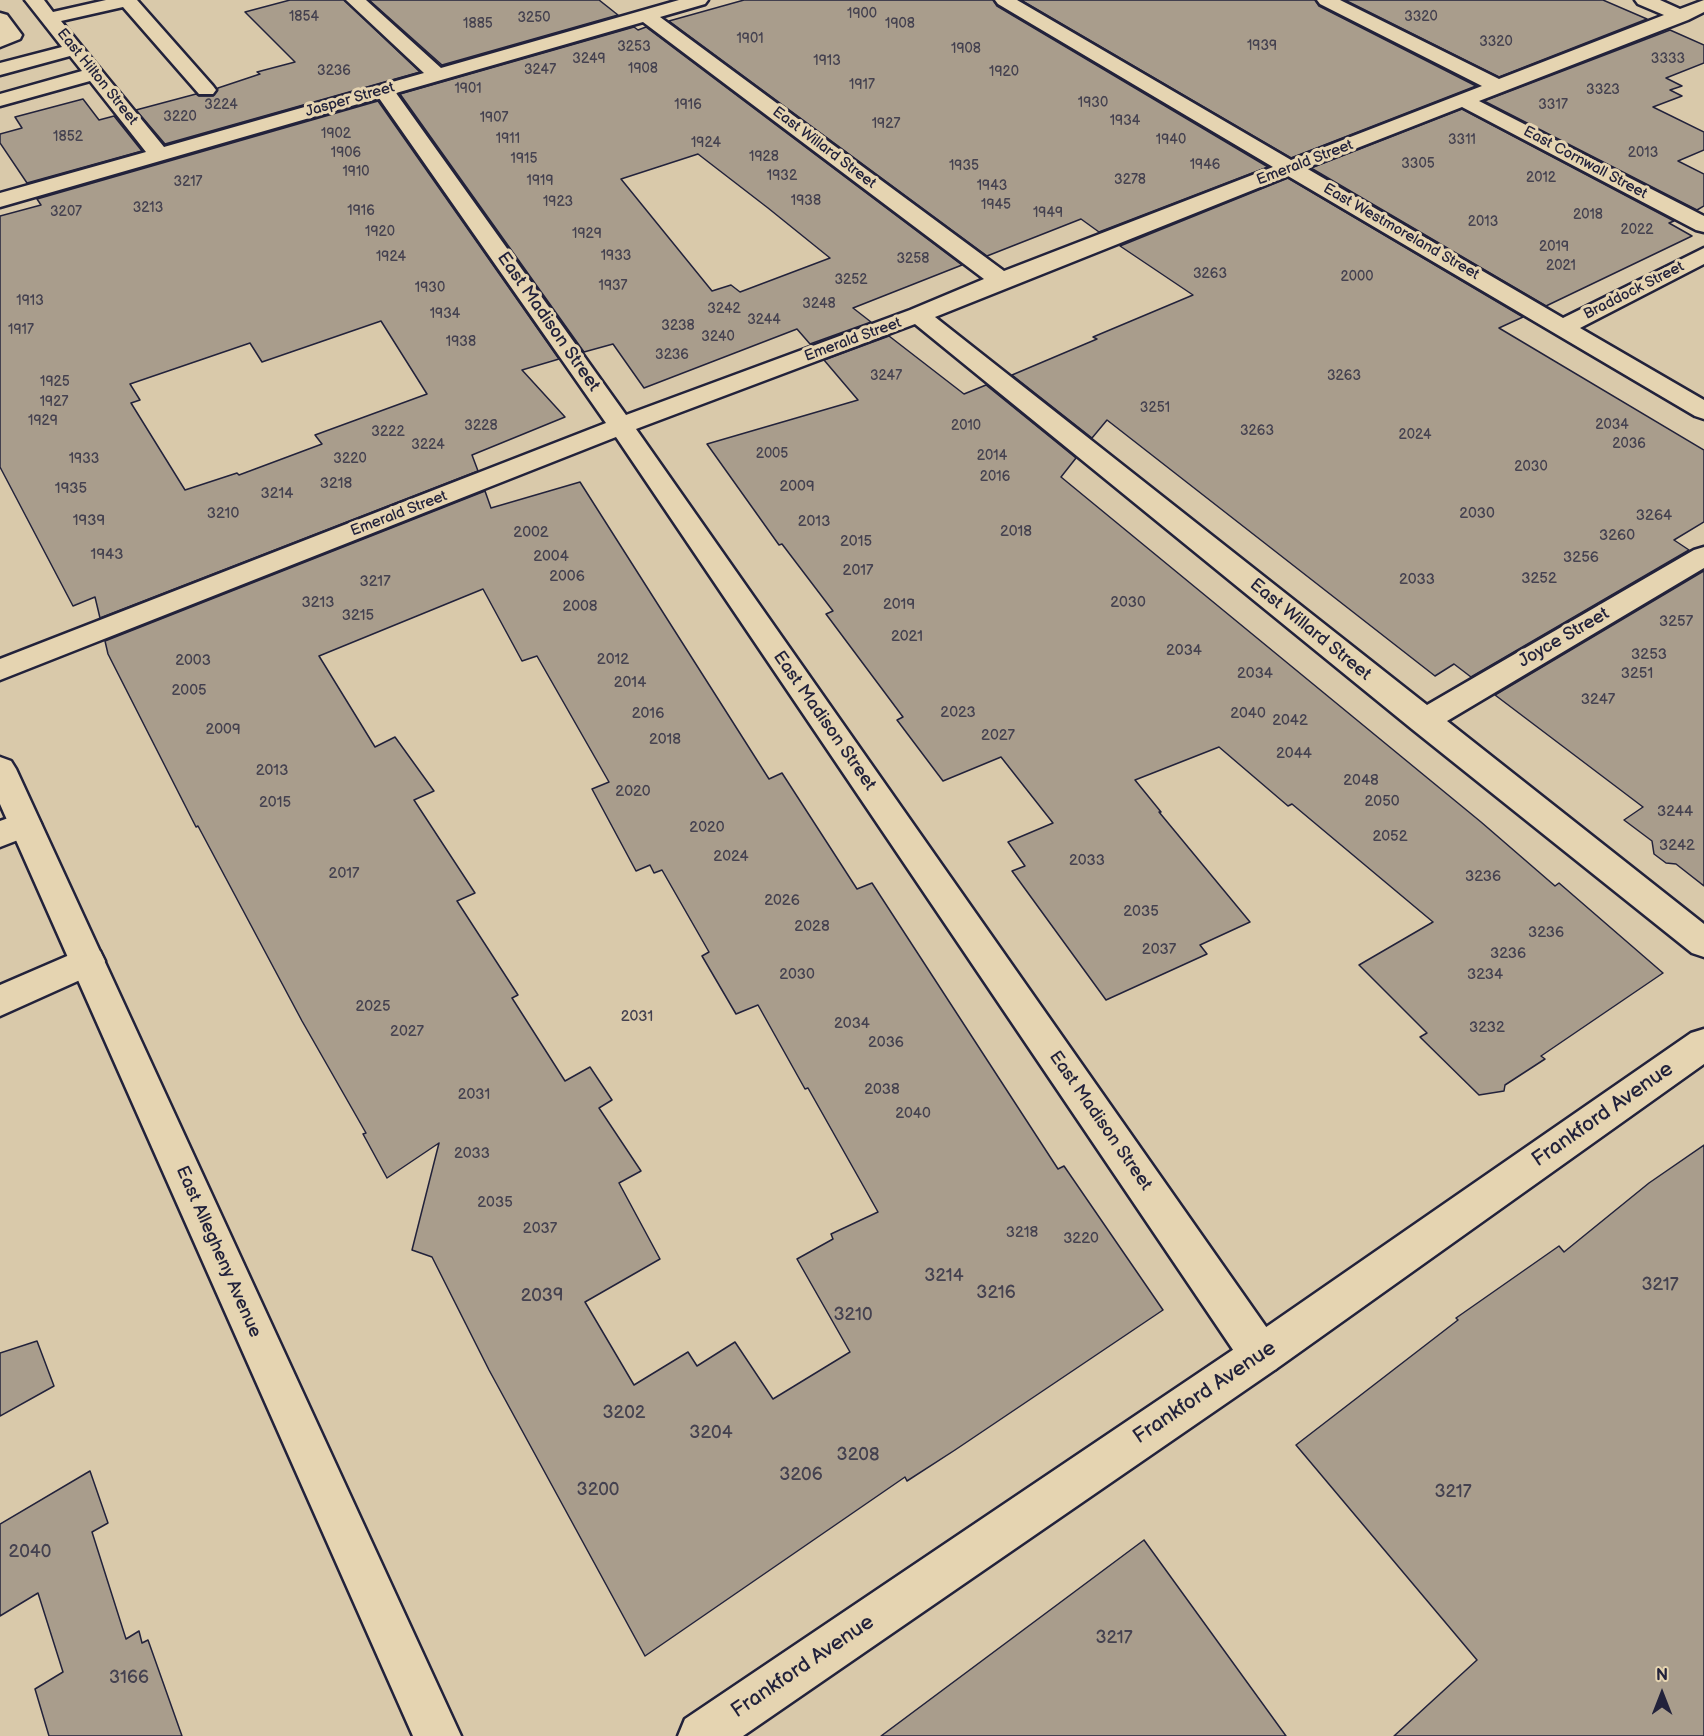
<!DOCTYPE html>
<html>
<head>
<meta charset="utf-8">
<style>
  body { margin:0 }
  #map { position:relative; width:1704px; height:1736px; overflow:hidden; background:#d9c9aa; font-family:"Balsamiq Sans",sans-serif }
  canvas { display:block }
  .north { position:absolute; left:1632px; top:1664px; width:60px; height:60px; -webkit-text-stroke:4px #e5d4b1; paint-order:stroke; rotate:0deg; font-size:16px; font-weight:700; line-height:24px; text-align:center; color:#22223b }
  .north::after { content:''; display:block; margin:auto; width:21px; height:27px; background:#22223b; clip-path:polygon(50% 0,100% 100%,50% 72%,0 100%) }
</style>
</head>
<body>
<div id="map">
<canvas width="1704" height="1736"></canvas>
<div class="north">N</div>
</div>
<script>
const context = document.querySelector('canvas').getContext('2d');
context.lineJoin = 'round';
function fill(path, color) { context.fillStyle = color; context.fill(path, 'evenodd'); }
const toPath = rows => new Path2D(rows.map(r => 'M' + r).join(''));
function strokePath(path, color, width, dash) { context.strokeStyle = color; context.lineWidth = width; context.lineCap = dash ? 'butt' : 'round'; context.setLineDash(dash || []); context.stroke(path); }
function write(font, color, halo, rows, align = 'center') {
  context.font = font + ' "Balsamiq Sans",sans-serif'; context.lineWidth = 6; context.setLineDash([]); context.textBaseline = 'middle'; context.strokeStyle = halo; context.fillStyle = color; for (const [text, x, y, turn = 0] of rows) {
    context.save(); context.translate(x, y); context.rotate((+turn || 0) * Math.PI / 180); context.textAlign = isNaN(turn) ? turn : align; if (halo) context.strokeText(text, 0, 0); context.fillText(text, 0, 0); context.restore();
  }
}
const building = toPath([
  [290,0,344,0,420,72,165,144,136,110,196,94,199,96,213,96,218,88,260,74,257,72,295,62,245,12,290,0],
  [369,0,599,0,618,15,442,65,369,0],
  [744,0,993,0,997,6,1268,167,1099,232,1081,219,987,256,669,21,744,0],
  [1021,0,1315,0,1319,6,1476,86,1291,158,1021,0],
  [1345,0,1603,0,1647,19,1499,77,1345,0],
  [634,27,638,30,646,27,962,265,853,308,871,322,810,344,797,329,644,388,613,344,584,352,400,94,634,27],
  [698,154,768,208,830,258,740,292,731,285,712,291,621,179,698,154],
  [1670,30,1704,45,1704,63,1666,78,1682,86,1670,90,1682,96,1653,107,1704,132,1704,150,1678,161,1704,174,1704,206,1697,210,1484,101,1670,30],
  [83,99,99,120,114,116,142,151,27,183,0,143,0,134,22,128,15,117,83,99],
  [378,101,559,359,522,370,565,417,472,455,478,471,100,618,95,597,73,606,0,467,0,216,41,205,37,199,378,101],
  [381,321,427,394,315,435,322,444,239,475,237,473,185,490,131,403,140,400,130,384,250,343,262,362,381,321],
  [1462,109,1674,221,1669,223,1692,236,1546,306,1311,168,1462,109],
  [1288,178,1523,317,1499,328,1704,450,1704,522,1674,540,1689,550,1471,677,1454,664,1435,676,1107,420,1092,438,1012,375,1097,339,1093,337,1193,295,1120,246,1288,178],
  [889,336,964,394,986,385,1076,458,1061,477,1481,822,1555,886,1559,883,1663,973,1541,1056,1545,1059,1505,1085,1504,1091,1479,1095,1420,1037,1427,1033,1359,965,1433,922,1292,804,1288,806,1219,747,1135,780,1161,812,1159,812,1250,922,1200,945,1207,954,1106,1000,1012,871,1025,866,1008,842,1053,823,1001,757,943,781,897,720,903,717,826,614,833,611,782,544,779,545,707,444,858,400,824,360,889,336],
  [580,482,769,779,782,773,857,889,872,883,1058,1169,1064,1166,1163,1310,955,1450,907,1481,905,1477,645,1656,489,1370,432,1257,412,1250,439,1143,387,1178,363,1134,366,1133,302,1021,198,826,196,827,108,654,105,641,485,491,491,508,580,482],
  [483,589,522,661,537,656,609,782,592,789,636,871,650,865,654,873,662,870,709,952,702,956,736,1014,758,1005,805,1089,808,1088,878,1212,831,1234,833,1239,797,1259,850,1352,773,1399,735,1342,697,1366,688,1352,634,1385,585,1302,660,1259,619,1183,641,1171,599,1108,612,1100,590,1067,565,1081,512,998,518,995,457,901,475,893,414,800,434,791,395,737,375,747,319,656,483,589],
  [1704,571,1704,886,1676,864,1666,863,1654,854,1652,841,1624,820,1643,807,1495,695,1704,571],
  [1704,1145,1704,1736,1394,1736,1477,1660,1296,1445,1458,1320,1456,1318,1559,1246,1564,1252,1649,1183,1704,1145],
  [37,1341,54,1386,0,1416,0,1353,37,1341],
  [90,1471,108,1523,92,1532,126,1639,139,1631,142,1643,148,1640,182,1736,49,1736,35,1689,63,1672,38,1593,0,1616,0,1524,90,1471],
  [1144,1540,1286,1736,881,1736,1144,1540]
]);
fill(building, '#a99d8c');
strokePath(building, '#22223b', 1.5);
const minor = toPath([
  [25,0,44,0,53,12,106,0,137,0,213,86,216,90,213,94,199,94,123,7,61,21,164,147,424,73,346,0,366,0,441,68,679,0,708,0,705,4,660,17,1004,271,1273,167,998,4,995,0,1017,0,1291,160,1482,86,1320,4,1317,0,1340,0,1499,79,1664,15,1638,4,1635,0,1660,0,1680,9,1704,0,1704,12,1688,20,1479,101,1704,216,1704,232,1696,230,1462,107,1306,168,1563,318,1704,248,1704,264,1580,328,1704,400,1704,419,1695,416,1288,176,935,317,1427,705,1694,550,1704,547,1704,568,1447,721,1704,924,1704,957,1692,953,1412,729,915,324,636,429,1276,1341,1282,1355,1276,1369,1261,1375,1246,1369,616,437,0,680,0,659,606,423,379,98,0,207,0,193,146,152,90,81,0,106,0,94,82,71,70,56,0,75,0,63,62,47,25,0],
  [643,22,984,279,910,310,626,415,396,93,643,22],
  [0,13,7,15,22,35,20,39,0,47,0,13],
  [25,812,36,815,41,824,36,833,0,847,0,821,25,812],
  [88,947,100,951,105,961,100,971,0,1016,0,985,88,947]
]);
const major = toPath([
  [0,757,11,761,16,769,461,1736,413,1736,0,804,0,757],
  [1704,1029,1704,1064,1276,1369,743,1736,678,1736,685,1719,1246,1341,1691,1033,1704,1029]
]);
strokePath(minor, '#22223b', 5);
strokePath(major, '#22223b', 5);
fill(minor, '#e5d4b1');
fill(major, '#e5d4b1');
write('14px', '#44414f', null, [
  ["1900",862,14],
  ["1854",304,17],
  ["3320",1421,17],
  ["3250",534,18],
  ["1885",478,24],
  ["1908",900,24],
  ["1901",750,39],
  ["3320",1496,42],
  ["1939",1262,46],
  ["3253",634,47],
  ["1908",966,49],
  ["3249",589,59],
  ["3333",1668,59],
  ["1913",827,61],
  ["1908",643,69],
  ["3247",540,70],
  ["3236",334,71],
  ["1920",1004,72],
  ["1917",862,85],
  ["1901",468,89],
  ["3323",1603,90],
  ["1930",1093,103],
  ["3224",221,105],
  ["1916",688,105],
  ["3317",1553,105],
  ["3220",180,117],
  ["1907",494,118],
  ["1934",1125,121],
  ["1927",886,124],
  ["1902",336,134],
  ["1852",68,137],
  ["1911",508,139],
  ["1940",1171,140],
  ["3311",1462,140],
  ["1924",706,143],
  ["1906",346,153],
  ["2013",1643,153],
  ["1928",764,157],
  ["1915",524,159],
  ["3305",1418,164],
  ["1946",1205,165],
  ["1935",964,166],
  ["1910",356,172],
  ["1932",782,176],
  ["2012",1541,178],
  ["3278",1130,180],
  ["1919",540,181],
  ["3217",188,182],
  ["1943",992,186],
  ["1938",806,201],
  ["1923",558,202],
  ["1945",996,205],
  ["3213",148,208],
  ["1916",361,211],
  ["3207",66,212],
  ["1949",1048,213],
  ["2018",1588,215],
  ["2013",1483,222],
  ["2022",1637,230],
  ["1920",380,232],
  ["1929",587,234],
  ["2019",1554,247],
  ["1933",616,256],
  ["1924",391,257],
  ["3258",913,259],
  ["2021",1561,266],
  ["3263",1210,274],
  ["2000",1357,277],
  ["3252",851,280],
  ["1937",613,286],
  ["1930",430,288],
  ["1913",30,301],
  ["3248",819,304],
  ["3242",724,309],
  ["1934",445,314],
  ["3244",764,320],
  ["3238",678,326],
  ["1917",21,330],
  ["3240",718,337],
  ["1938",461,342],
  ["3236",672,355],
  ["3247",886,376],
  ["3263",1344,376],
  ["1925",55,382],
  ["1927",54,402],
  ["3251",1155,408],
  ["1929",43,421],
  ["2034",1612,425],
  ["3228",481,426],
  ["2010",966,426],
  ["3263",1257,431],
  ["3222",388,432],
  ["2024",1415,435],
  ["2036",1629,444],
  ["3224",428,445],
  ["2005",772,454],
  ["2014",992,456],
  ["1933",84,459],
  ["3220",350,459],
  ["2030",1531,467],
  ["2016",995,477]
]);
write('15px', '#22223b', '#e5d4b1', [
  ["East Hilton Street",97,77,51],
  ["Jasper Street",350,100,-16],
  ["East Willard Street",824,148,37],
  ["Emerald Street",1305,163,-21],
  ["East Cornwall Street",1585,163,28],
  ["East Westmoreland Street",1401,232,30],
  ["Braddock Street",1634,291,-27],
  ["Emerald Street",853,340,-20],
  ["Emerald Street",399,514,-21]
]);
write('15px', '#44414f', null, [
  ["3218",336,484],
  ["2009",797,487],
  ["1935",71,489],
  ["3214",277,494],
  ["3210",223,514],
  ["2030",1477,514],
  ["3264",1654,516],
  ["1939",89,521],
  ["2013",814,522],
  ["2018",1016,532],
  ["2002",531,533],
  ["3260",1617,536],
  ["2015",856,542],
  ["1943",107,555],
  ["2004",551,557],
  ["3256",1581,558],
  ["2017",858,571],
  ["2006",567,577],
  ["3252",1539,579],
  ["2033",1417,580],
  ["3217",375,582],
  ["3213",318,603],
  ["2030",1128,603],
  ["2019",899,605],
  ["2008",580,607],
  ["3215",358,616],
  ["3257",1676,622],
  ["2021",907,637],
  ["2034",1184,651],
  ["3253",1649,655],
  ["2012",613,660],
  ["2003",193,661],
  ["2034",1255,674],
  ["3251",1637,674],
  ["2014",630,683],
  ["2005",189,691],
  ["3247",1598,700],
  ["2023",958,713],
  ["2016",648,714],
  ["2040",1248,714],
  ["2042",1290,721],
  ["2009",223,730],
  ["2027",998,736],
  ["2018",665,740],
  ["2044",1294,754],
  ["2013",272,771],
  ["2048",1361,781],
  ["2020",633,792],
  ["2050",1382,802],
  ["2015",275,803],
  ["3244",1675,812],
  ["2020",707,828],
  ["2052",1390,837],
  ["3242",1677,846],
  ["2024",731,857],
  ["2033",1087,861],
  ["2017",344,874],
  ["3236",1483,877],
  ["2026",782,901],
  ["2035",1141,912],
  ["2028",812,927],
  ["3236",1546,933],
  ["2037",1159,950],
  ["3236",1508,954],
  ["2030",797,975],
  ["3234",1485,975],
  ["2025",373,1007],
  ["2031",637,1017],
  ["2034",852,1024],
  ["3232",1487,1028],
  ["2027",407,1032],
  ["2036",886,1043],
  ["2038",882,1090],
  ["2031",474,1095],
  ["2040",913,1114],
  ["2033",472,1154],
  ["2035",495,1203],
  ["2037",540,1229],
  ["3218",1022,1233],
  ["3220",1081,1239]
]);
write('18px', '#22223b', '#e5d4b1', [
  ["East Madison Street",548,322,55],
  ["East Willard Street",1310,630,39],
  ["Joyce Street",1564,638,-30],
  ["East Madison Street",824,721,55],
  ["East Madison Street",1100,1121,55],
  ["East Allegheny Avenue",218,1252,66]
]);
write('18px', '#44414f', null, [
  ["3214",944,1276],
  ["3217",1660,1285],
  ["3216",996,1293],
  ["2039",542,1296],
  ["3210",853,1315],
  ["3202",624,1413],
  ["3204",711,1433],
  ["3208",858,1455],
  ["3206",801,1475],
  ["3200",598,1490],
  ["3217",1453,1492],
  ["2040",30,1552],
  ["3217",1114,1638],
  ["3166",129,1678]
]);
write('21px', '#22223b', '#e5d4b1', [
  ["Frankford Avenue",1603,1115,-35],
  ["Frankford Avenue",1205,1393,-34],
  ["Frankford Avenue",803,1667,-34]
]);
</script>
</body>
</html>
